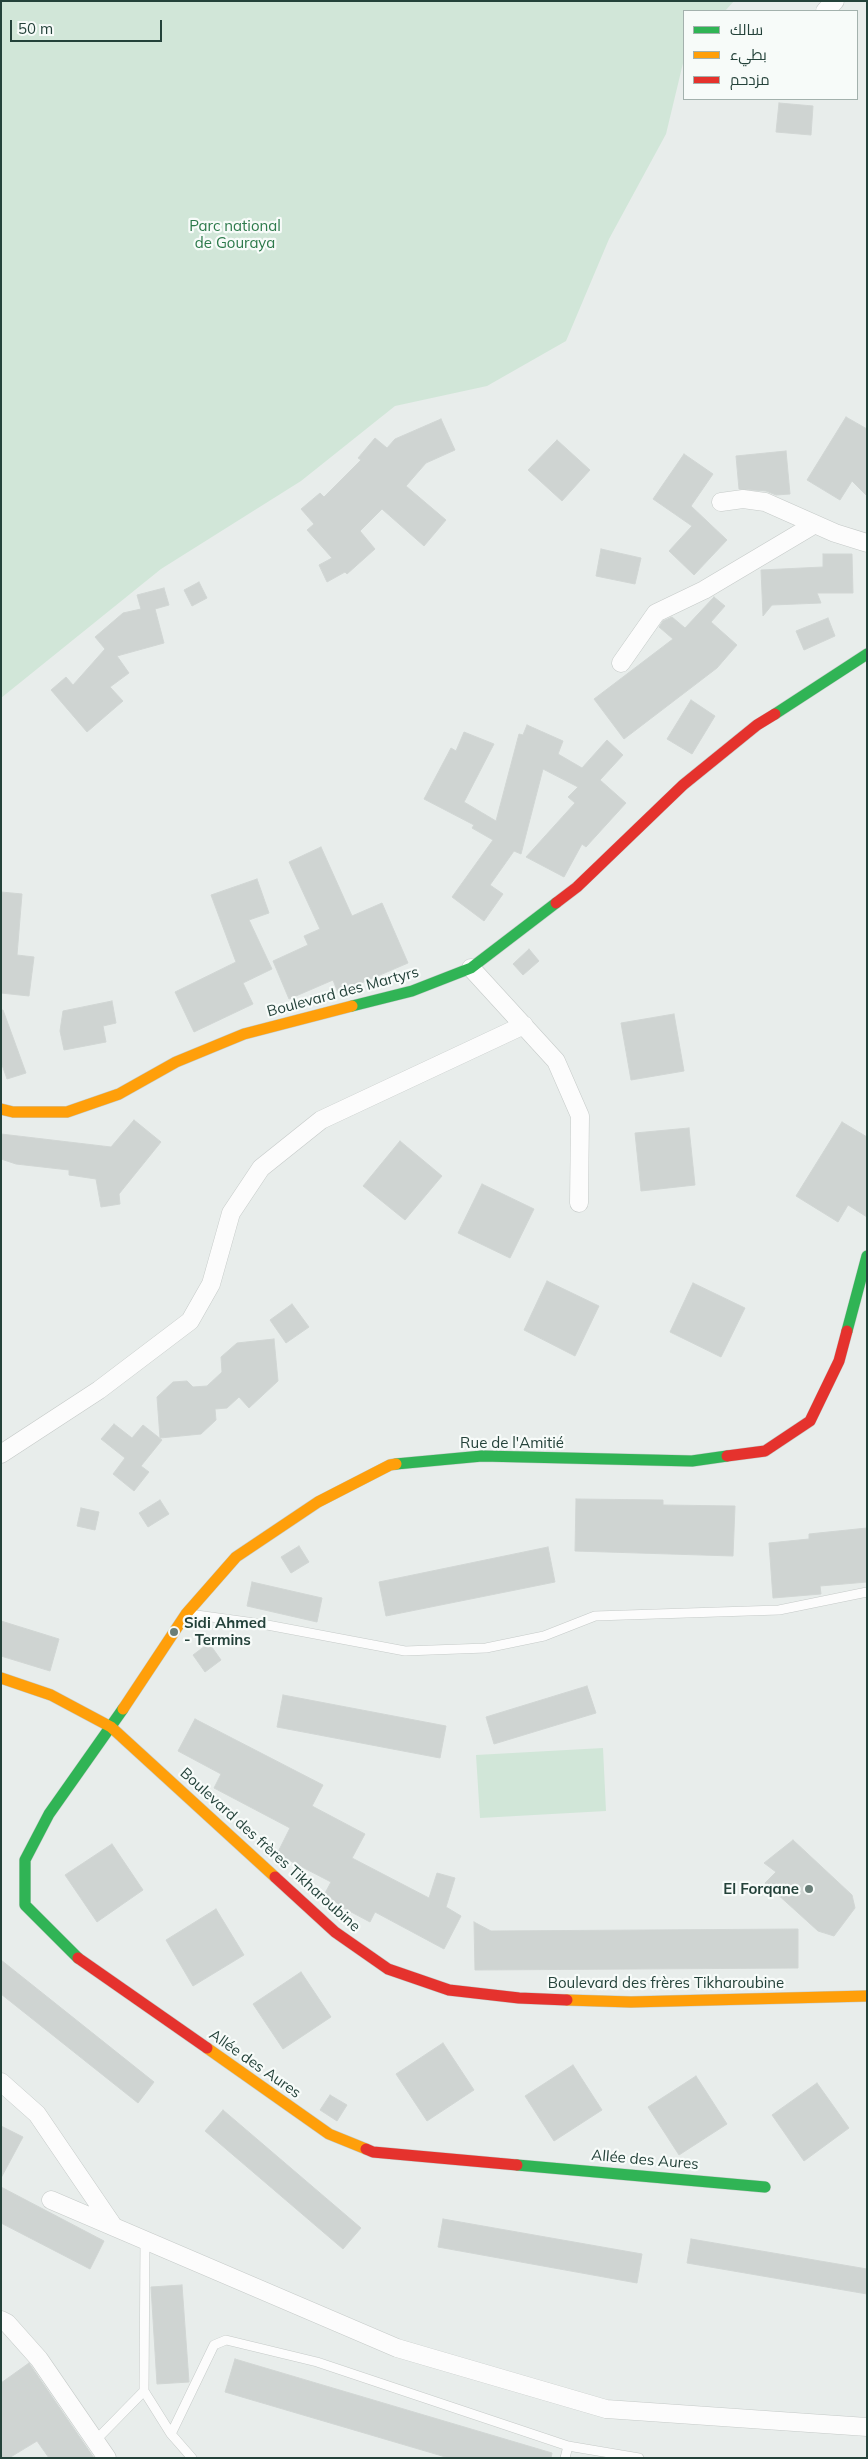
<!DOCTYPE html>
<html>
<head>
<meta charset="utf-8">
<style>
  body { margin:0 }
  #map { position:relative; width:868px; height:2459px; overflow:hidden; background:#e8edeb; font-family:Mulish,Cairo,sans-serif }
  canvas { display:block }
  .frame { position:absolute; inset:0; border:2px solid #24423a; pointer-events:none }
  .legend { position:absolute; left:683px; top:10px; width:175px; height:90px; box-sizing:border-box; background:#f7fbf9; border:1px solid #a3b1ad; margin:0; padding:6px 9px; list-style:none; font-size:15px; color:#24423a }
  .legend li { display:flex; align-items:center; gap:10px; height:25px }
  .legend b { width:25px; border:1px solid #a3b1ad }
  .scale { position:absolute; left:10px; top:20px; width:152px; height:22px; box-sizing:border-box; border:2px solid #24423a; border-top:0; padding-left:6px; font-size:15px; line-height:18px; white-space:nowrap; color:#24423a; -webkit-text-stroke:4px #f7fbf9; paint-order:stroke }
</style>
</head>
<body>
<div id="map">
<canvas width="868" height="2459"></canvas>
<div class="frame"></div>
<ul class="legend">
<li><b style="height:6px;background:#30b455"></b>سالك</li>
<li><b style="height:6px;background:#ff9f0a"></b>بطيء</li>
<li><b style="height:6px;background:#e5322d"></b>مزدحم</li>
</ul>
<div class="scale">50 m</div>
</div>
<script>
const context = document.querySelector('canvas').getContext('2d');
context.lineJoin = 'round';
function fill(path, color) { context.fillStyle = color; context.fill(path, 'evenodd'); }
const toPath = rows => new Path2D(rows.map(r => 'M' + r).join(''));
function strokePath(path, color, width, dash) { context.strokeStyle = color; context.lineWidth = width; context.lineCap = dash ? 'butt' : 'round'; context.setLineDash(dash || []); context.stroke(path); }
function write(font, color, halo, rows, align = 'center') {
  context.font = font + ' Mulish,sans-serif'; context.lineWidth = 4.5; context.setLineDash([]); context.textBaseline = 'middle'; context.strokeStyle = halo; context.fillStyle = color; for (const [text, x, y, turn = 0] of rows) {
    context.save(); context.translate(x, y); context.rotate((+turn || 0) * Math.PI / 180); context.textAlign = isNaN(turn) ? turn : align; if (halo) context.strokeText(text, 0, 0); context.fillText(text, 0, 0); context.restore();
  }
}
fill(toPath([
  [1,1,734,1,725,11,684,11,684,59,666,134,609,239,566,341,487,386,395,406,301,481,161,569,1,698],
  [603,1748,606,1811,480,1818,476,1755]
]), '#d1e6d8');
const building = toPath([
  [779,103,813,106,811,135,776,132,779,103],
  [846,417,867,429,867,496,852,481,840,500,807,480,846,417],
  [441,419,455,450,426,463,406,486,446,520,424,546,382,509,360,531,375,549,347,574,345,572,327,582,319,565,332,558,307,530,314,524,301,509,320,493,324,497,361,460,358,458,375,438,387,448,395,439,441,419],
  [557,440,590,470,562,501,528,470,557,440],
  [786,451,790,494,776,495,766,491,739,489,736,456,786,451],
  [684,454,713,474,691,506,727,540,694,575,669,551,692,526,653,499,684,454],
  [601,549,641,558,635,584,596,576,601,549],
  [823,554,852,554,853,593,817,593,821,603,772,605,763,616,761,570,823,567,823,554],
  [199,582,207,598,192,606,184,590,199,582],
  [164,588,169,605,155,609,164,643,117,656,129,673,110,687,123,701,87,732,51,690,66,677,73,685,105,649,95,637,123,613,141,609,137,595,164,588],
  [714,597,725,606,711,622,737,645,717,668,624,739,594,699,673,639,659,627,663,621,672,617,685,628,714,597],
  [828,618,835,636,804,650,796,631,828,618],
  [691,700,715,716,692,754,667,739,691,700],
  [527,725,563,741,558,754,582,768,607,740,623,755,600,780,626,803,586,847,582,844,564,877,526,857,575,803,568,797,578,787,543,769,521,854,514,851,490,885,503,894,484,921,452,897,493,840,472,828,474,825,424,799,451,748,456,751,464,732,494,744,464,802,496,821,519,734,523,735,527,725],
  [321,847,352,916,382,903,408,963,338,993,333,980,289,999,273,961,308,945,304,936,320,929,289,862,321,847],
  [257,879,269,913,249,920,272,969,243,983,253,1004,194,1032,175,992,236,962,211,895,257,879],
  [1,892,22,894,17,955,34,957,29,996,1,993,1,892],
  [529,949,539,961,523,975,513,964,529,949],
  [112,1001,116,1023,103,1026,106,1042,64,1050,60,1031,63,1011,112,1001],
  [1,1010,3,1010,26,1073,7,1079,1,1062,1,1010],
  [674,1014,684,1071,631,1080,621,1023,674,1014],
  [134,1120,161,1142,119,1194,120,1204,101,1207,96,1179,69,1175,69,1170,16,1164,1,1159,1,1134,111,1147,134,1120],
  [842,1122,867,1137,867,1217,848,1205,838,1222,796,1196,842,1122],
  [689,1128,695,1185,641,1191,635,1133,689,1128],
  [400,1141,442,1176,405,1220,363,1186,400,1141],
  [482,1184,534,1209,510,1258,458,1233,482,1184],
  [547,1281,599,1306,575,1356,524,1330,547,1281],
  [693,1283,745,1308,721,1357,670,1332,693,1283],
  [292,1304,309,1327,286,1343,270,1320,292,1304],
  [274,1339,278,1381,249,1408,239,1397,227,1408,215,1409,216,1420,201,1434,160,1438,157,1397,173,1382,187,1381,193,1387,207,1386,222,1372,221,1357,237,1343,274,1339],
  [114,1424,132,1438,143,1425,162,1440,141,1466,149,1472,134,1491,113,1474,125,1458,101,1439,114,1424],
  [576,1499,663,1500,663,1505,735,1506,733,1556,575,1551,576,1499],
  [160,1500,169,1514,148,1527,139,1513,160,1500],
  [81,1508,99,1512,95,1530,77,1526,81,1508],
  [867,1528,867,1582,820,1586,821,1594,773,1598,769,1543,809,1539,809,1534,867,1528],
  [299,1546,309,1562,291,1573,281,1557,299,1546],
  [548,1547,555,1582,386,1616,379,1582,548,1547],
  [252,1582,322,1598,317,1622,247,1606,252,1582],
  [1,1621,59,1639,50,1671,1,1656,1,1621],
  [209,1643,221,1660,205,1672,193,1655,209,1643],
  [587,1686,596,1713,494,1744,486,1717,587,1686],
  [283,1695,446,1726,440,1758,277,1727,283,1695],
  [195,1719,323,1785,312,1806,365,1834,352,1858,429,1898,437,1873,455,1878,446,1907,461,1916,444,1949,375,1912,370,1922,323,1897,331,1882,277,1854,290,1828,214,1788,221,1774,178,1751,195,1719],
  [793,1840,852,1895,855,1908,834,1936,818,1931,765,1883,776,1872,764,1863,793,1840],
  [112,1844,143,1890,97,1922,65,1875,112,1844],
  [216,1909,244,1955,193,1986,166,1940,216,1909],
  [474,1922,491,1931,798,1929,798,1968,475,1970,474,1922],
  [1,1960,154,2082,138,2103,1,1994,1,1960],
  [301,1972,331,2017,283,2049,253,2004,301,1972],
  [443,2043,474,2090,427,2121,396,2074,443,2043],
  [573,2065,602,2110,554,2141,525,2096,573,2065],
  [696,2076,727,2124,679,2155,648,2107,696,2076],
  [817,2083,849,2128,804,2161,772,2115,817,2083],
  [330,2095,347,2105,337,2121,320,2110,330,2095],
  [223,2110,361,2228,343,2249,205,2131,223,2110],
  [1,2126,23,2137,1,2178,1,2126],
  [1,2187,104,2241,90,2269,1,2223,1,2187],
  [443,2219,642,2254,637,2283,438,2247,443,2219],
  [691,2239,867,2269,867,2294,687,2263,691,2239],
  [182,2285,189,2382,157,2384,151,2287,182,2285],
  [235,2359,552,2453,551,2458,449,2458,225,2392,235,2359],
  [29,2363,31,2366,94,2458,49,2458,37,2441,9,2458,1,2458,1,2383,29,2363]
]);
fill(building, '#cfd4d2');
strokePath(building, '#d1d6d4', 1);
const lane = toPath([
  [189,1614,262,1624,405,1651,486,1648,544,1636,595,1616,779,1610,867,1592],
  [145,2240,144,2391,171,2434,192,2458],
  [171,2434,214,2345,226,2340,317,2362,568,2446,639,2458],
  [95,2441,144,2391],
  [565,2458,568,2446]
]);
const street = toPath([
  [825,11,835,1],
  [721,502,743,499,765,502,835,533,867,543],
  [621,663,656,613,704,590,815,524],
  [471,968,556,1061,580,1116,579,1203],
  [1,1454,99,1390,190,1321,211,1284,231,1213,261,1168,321,1120,524,1025],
  [1,2082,37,2114,114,2227],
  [51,2200,397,2348,606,2409,867,2427],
  [1,2320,7,2323,39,2359,107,2458]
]);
const fast = toPath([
  [775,714,867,654],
  [352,1006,412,991,471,968,556,903],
  [847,1331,867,1256],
  [396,1464,482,1456,692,1461,727,1456],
  [78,1958,25,1905,25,1860,49,1814,123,1709],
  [517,2165,765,2187]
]);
const slow = toPath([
  [1,1109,13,1112,67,1112,119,1094,176,1062,244,1034,352,1006],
  [1,1678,51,1695,111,1727,275,1877],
  [123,1709,186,1614,236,1557,318,1502,390,1465,396,1464],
  [567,2000,631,2002,867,1996],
  [207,2048,329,2134,366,2149]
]);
const jam = toPath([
  [556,903,577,887,683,785,757,725,775,714],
  [727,1456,765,1451,810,1421,839,1361,847,1331],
  [275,1877,335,1932,388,1969,449,1990,519,1998,567,2000],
  [78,1958,207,2048],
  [366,2149,373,2152,517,2165]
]);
strokePath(lane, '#c5cac8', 10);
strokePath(street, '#c5cac8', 19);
strokePath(fast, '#c3cbc8', 12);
strokePath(slow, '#c3cbc8', 12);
strokePath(jam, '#c3cbc8', 12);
strokePath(lane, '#fcfcfc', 9);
strokePath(street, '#fcfcfc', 18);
strokePath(fast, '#30b455', 11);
strokePath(slow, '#ff9f0a', 11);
strokePath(jam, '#e5322d', 11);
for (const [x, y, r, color] of [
  [174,1632,5,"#697e78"],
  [809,1889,5,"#697e78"]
]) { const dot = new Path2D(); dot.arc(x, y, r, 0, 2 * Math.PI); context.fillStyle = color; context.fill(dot); strokePath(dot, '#f7fbf9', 2); }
write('15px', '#2d7a4b', '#f7fbf9', [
  ["Parc national",235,226],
  ["de Gouraya",235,243]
]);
write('15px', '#24423a', '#f7fbf9', [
  ["Boulevard des Martyrs",343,992,-15],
  ["Rue de l'Amitié",512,1443],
  ["Boulevard des frères Tikharoubine",270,1850,42],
  ["Boulevard des frères Tikharoubine",666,1983],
  ["Allée des Aures",255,2064,35],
  ["Allée des Aures",645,2160,5]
]);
write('bold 15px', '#24423a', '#f7fbf9', [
  ["Sidi Ahmed",184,1623],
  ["- Termins",184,1640],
  ["El Forqane",799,1889,"right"]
], 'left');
</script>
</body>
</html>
